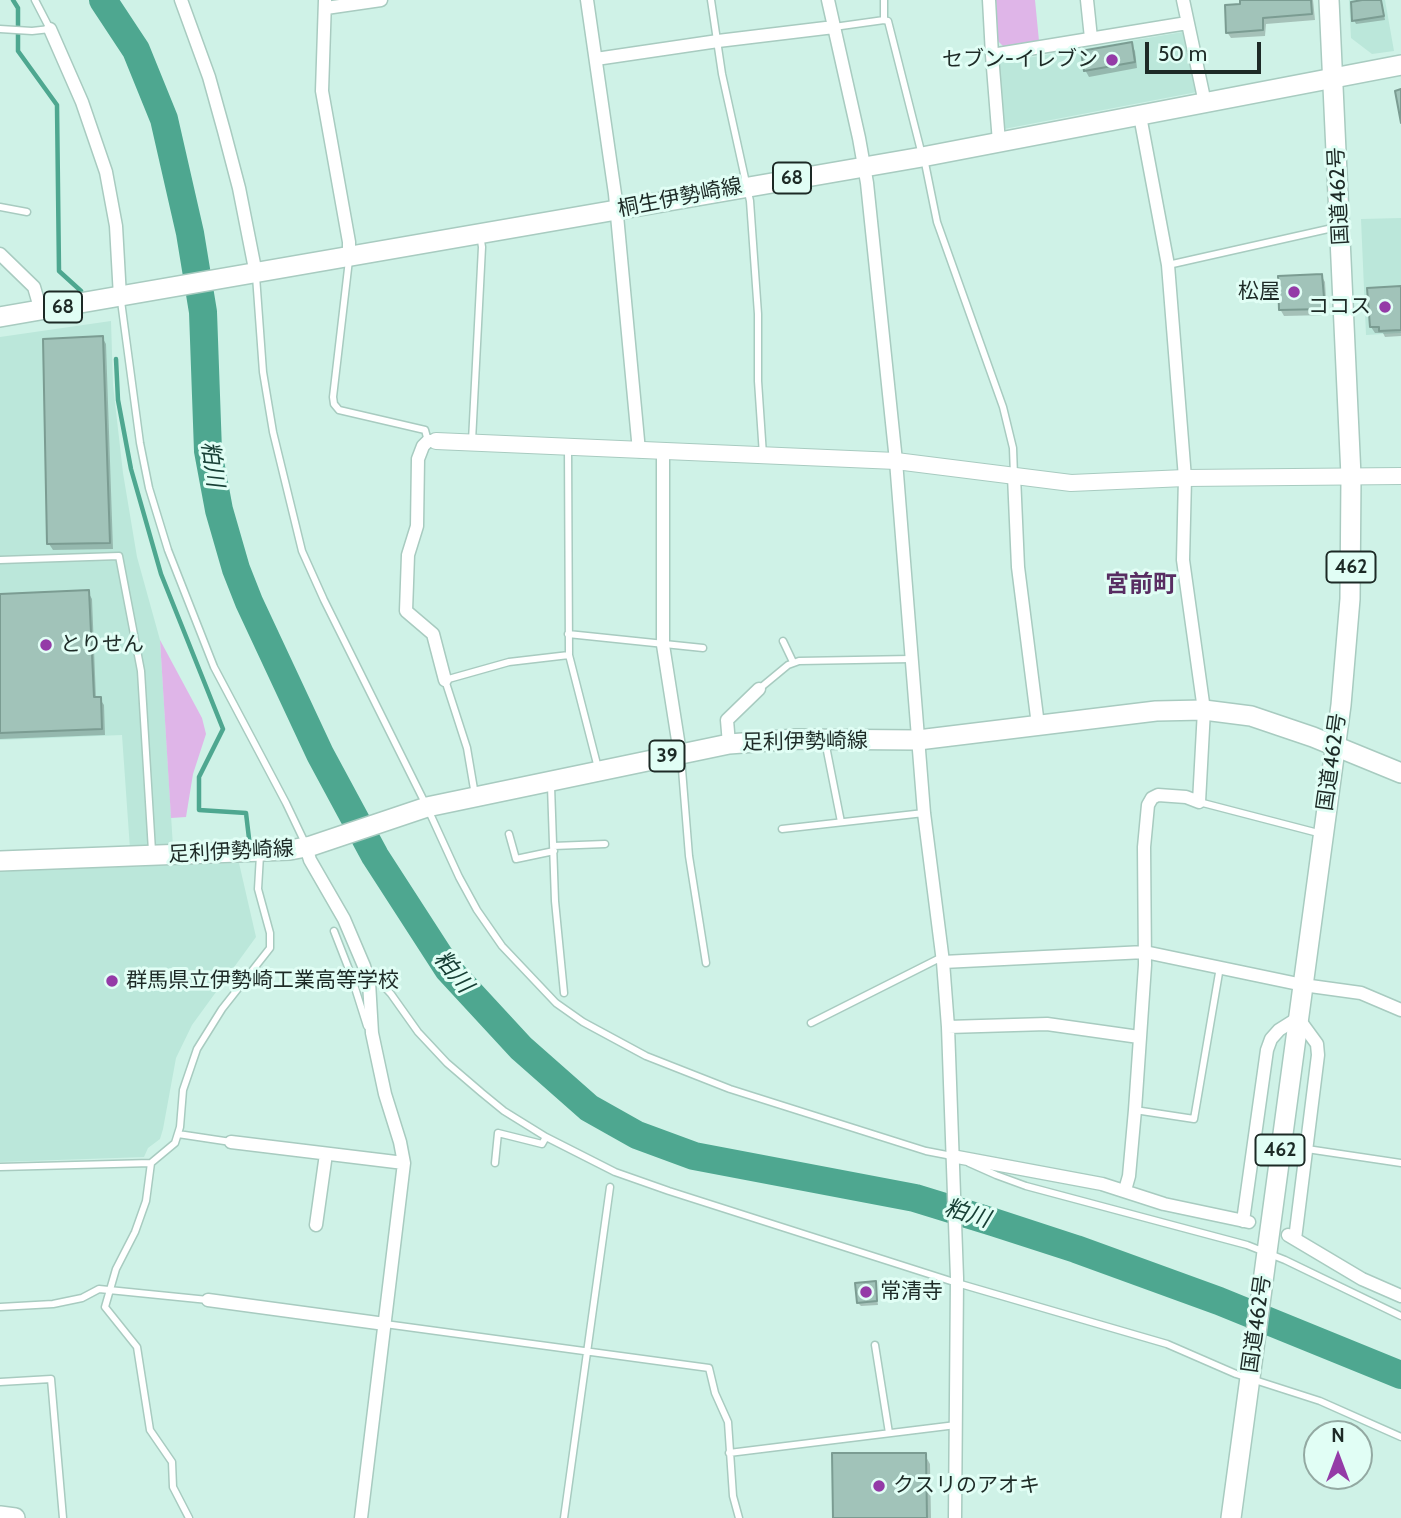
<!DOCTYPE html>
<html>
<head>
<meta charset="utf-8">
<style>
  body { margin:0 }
  #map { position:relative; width:1401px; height:1518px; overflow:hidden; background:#cff2e7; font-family:Cabin,sans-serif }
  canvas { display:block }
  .north { position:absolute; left:1303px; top:1420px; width:70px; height:70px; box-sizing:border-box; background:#e1fef5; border:2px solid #93a9a2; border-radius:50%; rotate:0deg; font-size:19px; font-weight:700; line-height:28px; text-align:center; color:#1d2a26 }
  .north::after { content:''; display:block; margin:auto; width:24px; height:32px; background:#943ba7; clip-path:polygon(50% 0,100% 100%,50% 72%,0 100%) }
  .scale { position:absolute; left:1145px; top:42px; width:116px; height:32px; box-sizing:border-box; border:4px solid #1d2a26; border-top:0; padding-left:9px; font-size:21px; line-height:24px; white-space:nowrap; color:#1d2a26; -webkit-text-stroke:5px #e1fef5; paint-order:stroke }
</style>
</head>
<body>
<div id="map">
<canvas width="1401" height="1518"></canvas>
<div class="north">N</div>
<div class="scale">50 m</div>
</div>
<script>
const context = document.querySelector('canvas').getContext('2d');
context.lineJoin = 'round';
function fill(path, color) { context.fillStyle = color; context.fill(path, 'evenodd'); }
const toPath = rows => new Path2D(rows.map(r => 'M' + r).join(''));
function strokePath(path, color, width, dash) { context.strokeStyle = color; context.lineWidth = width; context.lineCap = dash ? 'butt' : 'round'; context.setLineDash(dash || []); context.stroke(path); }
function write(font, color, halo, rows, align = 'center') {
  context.font = font + ' Cabin,"Noto Sans JP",sans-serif'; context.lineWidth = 6; context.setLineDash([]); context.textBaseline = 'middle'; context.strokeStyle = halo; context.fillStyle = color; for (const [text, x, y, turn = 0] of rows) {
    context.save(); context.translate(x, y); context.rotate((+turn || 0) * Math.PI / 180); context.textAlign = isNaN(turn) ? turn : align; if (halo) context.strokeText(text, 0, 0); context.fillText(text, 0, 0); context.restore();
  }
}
fill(toPath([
  [1349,0,1385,0,1394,51,1372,54,1351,38],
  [1183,32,1197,92,1004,129,997,63],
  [1401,218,1401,333,1366,335,1361,219],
  [111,321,113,385,123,473,137,557,160,640,173,847,130,849,122,735,0,740,0,337],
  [239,863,256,937,192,1025,176,1058,163,1129,160,1139,148,1148,144,1157,0,1162,0,871]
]), '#bbe7da');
fill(toPath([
  [996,0,1035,0,1039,41,1004,47,998,41],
  [160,640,202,718,206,734,193,774,186,817,171,818]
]), '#dfb5e8');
fill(toPath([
  [1242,0,1313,0,1315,20,1266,24,1265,36,1231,38,1227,32,1242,6],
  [1375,0,1380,0,1382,3,1385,20,1356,24,1354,20],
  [1131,44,1135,51,1137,68,1089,77,1085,70],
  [1321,275,1325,282,1327,315,1284,316,1280,309],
  [1401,288,1401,336,1385,337,1383,333,1375,333,1371,327],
  [102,337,106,344,113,549,53,550,49,544],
  [88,592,92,599,96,699,100,699,104,705,105,735,0,739,0,595],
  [875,1283,878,1305,861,1306,858,1303],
  [925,1455,930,1464,931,1518,834,1518]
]), '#0003');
strokePath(toPath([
  [13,0,18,8,18,51,57,105,59,271,81,291],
  [116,359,118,400,131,469,161,574,223,729,199,777,199,810,246,813,250,847]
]), '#4ea790', 4.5);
strokePath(toPath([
  [103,0,136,50,164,119,190,233,203,312,208,451,219,510,236,569,249,602,320,754,375,856,448,969,521,1048,589,1108,637,1135,694,1156,915,1198,993,1222,1076,1249,1219,1301,1401,1375]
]), '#4ea790', 28);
const building = toPath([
  [1240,0,1311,0,1312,14,1263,18,1263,30,1226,33,1225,5,1240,4,1240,0],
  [1362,0,1381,0,1384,16,1352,21,1351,2,1362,0],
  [1132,42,1135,62,1084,71,1081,51,1132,42],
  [1401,89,1401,123,1395,91,1401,89],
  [1322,274,1325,309,1279,310,1278,276,1322,274],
  [1401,286,1401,330,1379,331,1379,327,1370,327,1367,288,1401,286],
  [103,336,110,543,47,544,43,339,103,336],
  [89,590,94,697,101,697,102,729,0,733,0,594,89,590],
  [876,1281,877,1301,857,1303,855,1283,876,1281],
  [832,1453,926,1453,927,1518,833,1518,832,1453]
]);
fill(building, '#a1c3b9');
strokePath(building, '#7b9c92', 2);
const service = toPath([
  [711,0,722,74,750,201,758,314,758,381,763,455],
  [884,0,884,20,888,21,922,155],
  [834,27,884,20],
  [0,29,32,31,50,29,35,0],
  [924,158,937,222,1003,407,1013,448,1014,476],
  [0,207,27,212],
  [349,260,333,397,334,404,339,410,425,430,428,441],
  [1168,265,1337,227],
  [256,276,263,372,273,432,302,551,324,600,427,807,459,877,477,910,502,946,556,1003,583,1022,646,1056,730,1089,926,1151,952,1156],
  [121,301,140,443,149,488,168,550,214,667,286,803,306,845],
  [472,441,482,247,480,235],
  [568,447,569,655,598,768],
  [0,560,119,556,141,671,152,851],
  [568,634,703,648],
  [783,641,793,662],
  [759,689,788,665,799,661,911,659],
  [825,741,841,822],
  [681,757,689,856,706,963],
  [551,786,555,901,564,993],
  [475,795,467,748,445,680,509,662,569,655],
  [1199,802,1322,834],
  [782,829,924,813],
  [509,834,516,859,554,851],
  [553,846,605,844],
  [334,931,350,972,367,1026],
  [369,970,391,994,418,1032,447,1063,482,1093,504,1111,546,1137,615,1172,669,1191,957,1283,1167,1344,1236,1374,1320,1401,1401,1437],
  [811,1023,942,957],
  [1135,1110,1194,1119,1220,967],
  [178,1134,231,1142],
  [1307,1149,1401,1163],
  [151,1163,146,1201,135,1232,116,1269,105,1307,137,1347,150,1430,172,1462,173,1487,189,1518],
  [495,1163,498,1133,542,1144,546,1137],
  [969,1163,996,1175,1026,1186,1247,1245,1285,1260,1401,1316],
  [0,1167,151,1163,175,1143,180,1127,183,1090,197,1049,222,1009,270,948,270,933,258,889,260,855],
  [0,1307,53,1304,82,1298,99,1289,208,1300],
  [385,1324,709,1368,715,1393,728,1422,733,1496,739,1518],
  [875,1345,889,1433],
  [0,1382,51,1379,63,1518],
  [729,1453,956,1425],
  [564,1518,610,1187]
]);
const minor = toPath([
  [181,0,209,77,224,131,239,188,256,274],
  [325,0,322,91,349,242,349,258],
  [587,0,615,194,639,451],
  [828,0,859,138,867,183,896,461,924,813,943,962,948,1027,957,1278,955,1518],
  [989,0,992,55,1187,23],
  [1087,0,1091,38],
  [1183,0,1205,103],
  [326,8,381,0],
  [50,29,82,102,106,172,116,226,120,297],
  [992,55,999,142],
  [596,59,718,41,834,27],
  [0,254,34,287,41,311],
  [436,441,428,441,423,446,418,459,417,526,408,555,406,611,433,634,445,680],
  [663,452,663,645,680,753],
  [1014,476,1018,567,1038,725],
  [729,744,727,720,759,689],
  [306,847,310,860,344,919,364,966,369,982,372,1033,385,1094,400,1142,404,1163,361,1518],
  [943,962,1145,952,1303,985,1361,993,1401,1010],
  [948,1027,1047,1024,1139,1037],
  [231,1142,404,1163],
  [952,1156,1102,1184,1164,1204,1249,1222],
  [1125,1190,1129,1176,1135,1110,1145,965,1144,847,1148,805,1152,798,1158,795,1186,797,1199,802,1204,710,1183,560,1185,478,1168,265,1140,116],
  [1243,1221,1267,1050,1271,1039,1279,1030,1298,1018,1317,1044,1318,1055,1295,1239],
  [316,1225,326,1154],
  [1288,1235,1362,1279,1401,1296],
  [208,1300,385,1324]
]);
const tertiary = toPath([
  [436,441,896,461,1071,483,1185,478,1401,476]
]);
const primary = toPath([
  [0,317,922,157,1401,65],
  [0,861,290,850,311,846,427,807,729,744,796,739,918,740,1156,711,1204,710,1251,716,1313,737,1401,773],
  [0,1516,15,1518]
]);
const trunk = toPath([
  [1231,1518,1341,705,1350,599,1351,476,1329,0]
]);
strokePath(service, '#a8cbc0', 9);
strokePath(minor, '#a8cbc0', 15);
strokePath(tertiary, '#a8cbc0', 18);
strokePath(primary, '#a8cbc0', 22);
strokePath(trunk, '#a8cbc0', 22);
strokePath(service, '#fff', 6);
strokePath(minor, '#fff', 12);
strokePath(tertiary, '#fff', 16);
strokePath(primary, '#fff', 19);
strokePath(trunk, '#fff', 19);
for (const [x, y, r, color] of [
  [1112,60,7,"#943ba7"],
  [1294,292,7,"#943ba7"],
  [1385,307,7,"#943ba7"],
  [46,645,7,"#943ba7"],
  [112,981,7,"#943ba7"],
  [866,1292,7,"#943ba7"],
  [879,1486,7,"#943ba7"]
]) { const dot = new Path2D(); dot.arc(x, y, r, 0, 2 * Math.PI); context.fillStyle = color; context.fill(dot); strokePath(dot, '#e1fef5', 2.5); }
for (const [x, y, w] of [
  [792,178,38],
  [63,307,38],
  [1351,567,49],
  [667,756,35],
  [1280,1150,49]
]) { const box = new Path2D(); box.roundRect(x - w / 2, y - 15.5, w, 31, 5); context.fillStyle = '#e1fef5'; context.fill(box); strokePath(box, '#1d2a26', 2); }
write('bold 19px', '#1d2a26', null, [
  ["68",792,178],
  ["68",63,307],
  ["462",1351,567],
  ["39",667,756],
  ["462",1280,1150]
]);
write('21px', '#1d2a26', '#e1fef5', [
  ["セブン-イレブン",1098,60,"right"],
  ["松屋",1280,292,"right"],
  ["ココス",1371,307,"right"],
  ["とりせん",60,645],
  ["群馬県立伊勢崎工業高等学校",126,981],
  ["常清寺",880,1292],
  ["クスリのアオキ",893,1486]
], 'left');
write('21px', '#1d2a26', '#e1fef5', [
  ["国道462号",1339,196,-93],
  ["桐生伊勢崎線",680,198,-11],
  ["足利伊勢崎線",805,742,-1],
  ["国道462号",1332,762,-82],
  ["足利伊勢崎線",231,852,-3],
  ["国道462号",1257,1324,-82]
]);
write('italic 23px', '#184036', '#e1fef5', [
  ["粕川",212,464,82],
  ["粕川",453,972,51],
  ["粕川",967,1214,17]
]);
write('bold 24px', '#582d62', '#e1fef5', [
  ["宮前町",1141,585]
]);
</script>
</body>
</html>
